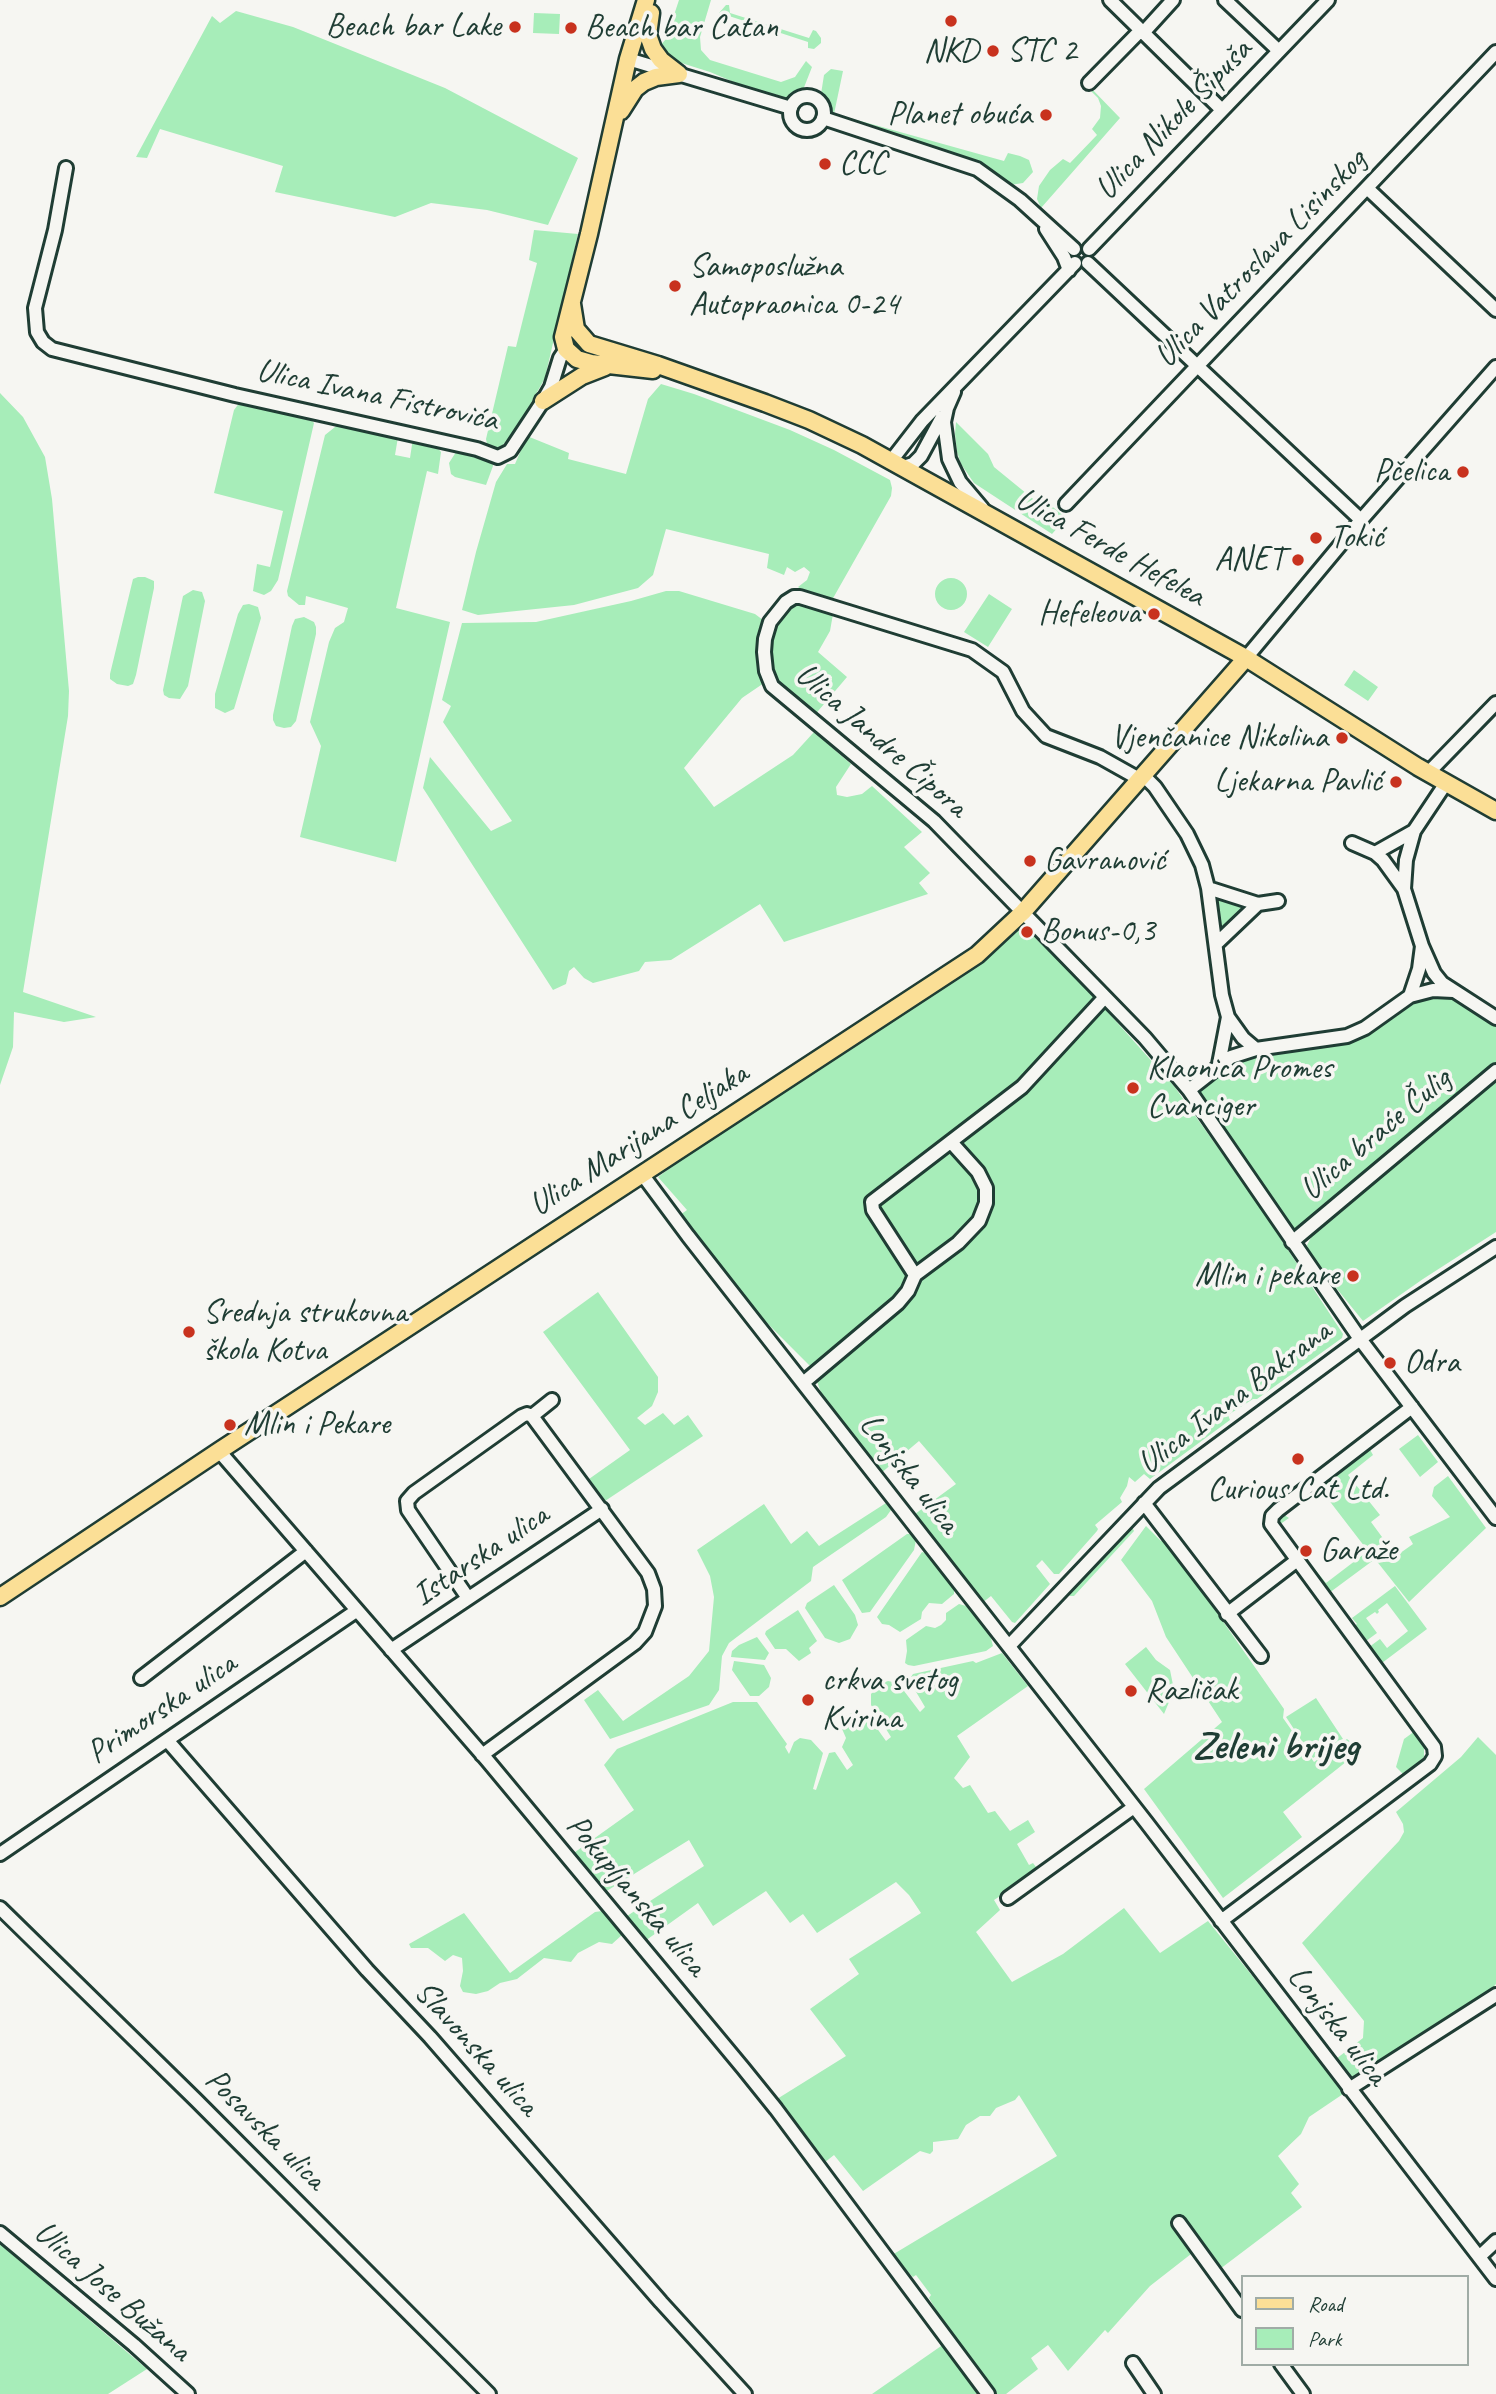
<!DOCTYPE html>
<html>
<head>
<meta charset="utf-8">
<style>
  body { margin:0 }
  #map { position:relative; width:1496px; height:2394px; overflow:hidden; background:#f6f6f2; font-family:Caveat,sans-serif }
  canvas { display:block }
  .legend { position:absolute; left:1241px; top:2275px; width:228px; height:91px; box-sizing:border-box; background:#f6f6f2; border:2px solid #a0aca6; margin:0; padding:9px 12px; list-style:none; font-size:21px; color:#1f3d34 }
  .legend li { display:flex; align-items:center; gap:14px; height:35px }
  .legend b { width:35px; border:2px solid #a0aca6 }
</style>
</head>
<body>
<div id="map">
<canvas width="1496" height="2394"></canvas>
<ul class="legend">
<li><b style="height:9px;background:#fbdf96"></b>Road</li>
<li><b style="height:19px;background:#a7edb9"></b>Park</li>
</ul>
</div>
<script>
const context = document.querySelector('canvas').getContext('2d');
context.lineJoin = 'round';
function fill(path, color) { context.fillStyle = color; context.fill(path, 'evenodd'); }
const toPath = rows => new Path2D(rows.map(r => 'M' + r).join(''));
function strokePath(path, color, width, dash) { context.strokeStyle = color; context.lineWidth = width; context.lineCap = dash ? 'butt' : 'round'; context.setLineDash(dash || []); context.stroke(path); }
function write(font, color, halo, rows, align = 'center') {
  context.font = font + ' Caveat,sans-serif'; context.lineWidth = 7; context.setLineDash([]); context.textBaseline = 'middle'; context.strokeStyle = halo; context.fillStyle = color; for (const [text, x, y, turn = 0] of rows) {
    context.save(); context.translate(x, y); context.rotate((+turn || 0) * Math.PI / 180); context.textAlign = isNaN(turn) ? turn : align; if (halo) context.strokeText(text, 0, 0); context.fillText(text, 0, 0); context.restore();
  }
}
fill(toPath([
  [679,0,711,0,700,37,701,50,710,60,781,82,795,77,806,61,812,67,803,90,794,98,785,101,769,97,710,72,672,60,659,47,666,39],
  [726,5,729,5,730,13,809,38,813,30,816,31,821,38,821,43,814,49,808,48,808,42,729,16,727,16,725,23,719,18,719,13],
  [236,11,293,27,445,88,578,158,548,225,487,210,431,203,395,217,275,192,283,166,160,129,147,158,136,157,212,16,220,23],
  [534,13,560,14,559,34,533,33],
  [831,69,843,71,834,114,821,94,824,75],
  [1090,87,1120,118,1041,208,1037,199,1039,186,1050,170,1063,159,1070,163,1097,135,1092,129,1100,118,1101,106,1098,98,1089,89],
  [839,115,1004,161,1008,153,1020,156,1029,160,1033,172,1023,183,1010,185,972,161,839,118],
  [534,230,578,234,545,378,516,430,501,447,492,449,487,444,486,439,508,346,516,347,537,263,529,260],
  [661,384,694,394,790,430,834,450,890,480,892,488,891,496,832,600,807,594,798,587,807,580,810,572,804,567,795,572,787,567,784,575,767,568,769,554,666,529,653,575,638,588,574,605,478,615,462,610,476,552,496,482,507,464,515,464,527,436,569,453,568,459,626,474,648,399],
  [0,393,23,417,45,457,52,499,69,691,68,716,23,992,96,1017,64,1022,14,1012,13,1047,0,1085],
  [250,401,307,415,314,423,278,580,271,591,264,595,253,591,257,564,270,567,283,511,214,493,234,410,240,402],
  [956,422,988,454,994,467,1043,507,1048,503,1066,518,1052,534,974,483,961,464,957,452,955,434],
  [340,423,398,437,395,455,410,458,413,438,436,446,441,452,438,474,427,471,396,608,450,622,396,862,300,837,321,746,310,722,329,642,335,628,344,622,348,608,306,596,305,605,299,605,288,596,287,591,325,435],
  [456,452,492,461,493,466,486,485,455,477,451,474,449,463],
  [138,577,145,577,154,581,154,588,136,675,133,684,128,686,117,684,110,679,110,674,133,579],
  '935 594a16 16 0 1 1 32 0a16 16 0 1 1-32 0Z',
  [193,590,202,592,205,601,188,686,180,699,169,698,164,695,163,690,183,596],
  [666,591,679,591,755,614,763,620,764,683,742,698,684,768,714,807,793,755,814,732,851,764,836,787,837,795,847,797,862,794,872,786,922,832,904,847,930,873,919,883,928,894,784,942,760,904,671,960,645,962,639,971,593,983,584,978,574,967,569,971,566,984,553,990,423,788,430,757,491,831,512,821,443,722,451,706,442,700,462,623,536,622,631,601],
  [989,594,1012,609,988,647,964,632],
  [798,603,810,604,833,614,830,631,818,652,847,677,813,717,773,680,768,652,776,620,788,606],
  [249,604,258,607,261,618,234,709,225,713,215,708,215,694,238,614,243,605],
  [304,617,314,622,316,627,316,634,296,721,291,727,284,728,276,726,273,720,273,715,292,626,295,619],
  [1354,670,1378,687,1368,701,1344,685],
  [1220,898,1247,907,1224,930,1220,930,1217,900],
  [1022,925,1088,990,1174,1086,1258,1204,1343,1334,1342,1338,1257,1399,1253,1399,1228,1415,1230,1420,1150,1479,1144,1474,1135,1482,1129,1477,1127,1486,1120,1498,1122,1502,1095,1525,1098,1529,1097,1531,1059,1574,1054,1574,1042,1560,1036,1566,1050,1584,1015,1623,1012,1622,991,1596,982,1603,915,1514,956,1484,919,1441,880,1474,823,1398,812,1368,748,1304,680,1215,687,1210,658,1177,718,1132,999,945],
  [1451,995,1477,1010,1496,1026,1496,1065,1298,1230,1293,1230,1285,1223,1196,1094,1197,1089,1234,1062,1276,1050,1295,1051,1337,1043,1380,1026,1416,999],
  [1496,1080,1496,1232,1423,1279,1363,1321,1311,1257,1307,1245,1314,1232],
  [598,1292,658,1377,658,1392,652,1406,637,1418,645,1425,663,1413,674,1425,688,1415,703,1436,605,1501,589,1479,630,1450,543,1332],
  [1418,1435,1438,1462,1420,1477,1399,1449],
  [1368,1446,1373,1455,1348,1475,1380,1515,1371,1522,1396,1556,1413,1544,1409,1537,1450,1517,1432,1496,1434,1487,1448,1476,1486,1528,1409,1602,1375,1559,1325,1596,1280,1536,1275,1518,1281,1513,1289,1518,1279,1525,1326,1583,1368,1551,1318,1486],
  [886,1503,891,1510,886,1517,813,1567,811,1581,729,1643,722,1656,719,1690,709,1705,610,1739,584,1700,598,1690,623,1721,689,1676,709,1651,714,1597,710,1576,697,1550,764,1504,791,1544,807,1531,819,1546],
  [1131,1525,1134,1531,1074,1596,1070,1596,1067,1593],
  [1146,1526,1161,1541,1167,1541,1284,1709,1283,1718,1314,1762,1347,1739,1361,1750,1283,1812,1302,1837,1223,1898,1144,1789,1222,1722,1166,1637,1152,1601,1121,1560],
  [907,1534,911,1534,916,1540,914,1550,870,1612,862,1613,842,1580],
  [922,1552,928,1554,954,1588,954,1594,942,1604,929,1603,922,1612,921,1619,900,1632,889,1625,882,1624,877,1617],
  [834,1585,855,1615,858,1625,850,1639,839,1643,825,1638,805,1608,807,1603],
  [1395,1586,1427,1629,1378,1666,1365,1650,1380,1639,1387,1648,1408,1631,1387,1603,1378,1610,1379,1612,1377,1614,1375,1612,1366,1618,1377,1633,1362,1644,1350,1629,1357,1624,1352,1618],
  [959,1604,966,1606,990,1635,993,1646,986,1651,914,1666,908,1665,905,1663,907,1651,906,1640,926,1626,935,1628,941,1625,946,1620,946,1613],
  [798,1610,817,1641,809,1648,811,1653,799,1661,786,1649,775,1649,765,1634,766,1631],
  [757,1637,769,1653,765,1660,731,1657,732,1651,739,1645],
  [1146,1647,1156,1660,1170,1670,1174,1690,1164,1714,1125,1664],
  [1002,1653,1028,1686,957,1736,970,1757,954,1778,963,1788,970,1785,988,1813,995,1811,1010,1831,1028,1820,1035,1832,1017,1844,1029,1865,1033,1863,1039,1871,994,1900,1000,1910,976,1932,1012,1982,1063,1954,1124,1908,1160,1953,1208,1921,1346,2092,1309,2117,1301,2134,1278,2156,1299,2184,1291,2193,1302,2207,1220,2269,1200,2247,1150,2286,1108,2333,1105,2330,1068,2371,1048,2345,1031,2358,1038,2369,1006,2394,996,2394,949,2332,929,2298,931,2295,916,2275,913,2277,895,2261,892,2255,1057,2156,1019,2095,1015,2100,996,2108,990,2116,980,2116,966,2125,958,2139,933,2142,933,2151,930,2154,920,2151,863,2191,834,2155,824,2163,777,2099,846,2056,810,2009,859,1974,849,1959,921,1913,909,1895,896,1882,817,1933,803,1914,790,1923,766,1891,713,1926,698,1903,645,1941,627,1916,704,1866,689,1840,605,1892,571,1855,634,1810,604,1765,617,1749,733,1702,757,1702,787,1744,785,1747,789,1754,794,1742,800,1738,811,1740,823,1753,813,1789,816,1790,829,1753,835,1752,847,1770,853,1765,842,1747,846,1738,839,1722,843,1718,851,1713,855,1717,866,1713,886,1741,891,1737,871,1705,871,1694,880,1684,888,1681,898,1683,920,1712,925,1707,909,1680,913,1674,973,1661,976,1663],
  [734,1661,764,1665,771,1678,769,1687,759,1696,750,1696,732,1670],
  [1316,1698,1343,1739,1313,1758,1286,1717],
  [1415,1731,1424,1746,1424,1757,1405,1776,1396,1767,1404,1739],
  [1478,1737,1496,1755,1496,1984,1490,1991,1356,2078,1350,2078,1336,2059,1363,2038,1364,2021,1302,1943,1399,1841,1404,1832,1403,1824,1396,1812,1461,1757],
  [602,1911,622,1935,612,1944,599,1942,578,1953,571,1962,544,1958,517,1979,500,1983,488,1991,476,1994,463,1992,460,1986,463,1971,462,1958,453,1955,445,1961,428,1948,411,1948,409,1944,464,1913,510,1973,595,1912],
  [0,2244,147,2369,108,2394,0,2394],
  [944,2344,980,2394,872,2394]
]), '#a7edb9');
const minor = toPath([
  [1110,0,1222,110],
  [1225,0,1279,51],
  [1143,33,1173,0],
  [628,59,791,108],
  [1089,83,1141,30],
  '790 113a17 17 0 1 1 34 0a17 17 0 1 1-34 0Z',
  [823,118,977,169,1020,200,1074,249],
  [66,168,55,230,35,308,37,332,43,342,52,349,235,395,477,449,498,457,510,451,543,401,551,387,560,358,566,349],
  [1367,188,1496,310],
  [1046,229,1064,257,1069,270],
  [1089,249,1328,0],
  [1088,263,1361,520],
  [954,392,947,408,944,422,949,459,960,482,982,508],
  [891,461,922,421,1075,263],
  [903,467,913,464,921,456,942,417],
  [1066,504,1496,52],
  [1246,658,1361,520,1496,367],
  [1428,773,1496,703],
  [1144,776,1155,787,1187,834,1202,865,1208,888,1222,995,1228,1017,1219,1064],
  [1141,780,1100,757,1046,736,1023,711,1003,672,972,650,800,597,794,597,786,602,770,622,765,639,764,652,766,671,772,686,934,821,1145,1038,1189,1090,1360,1339,1496,1518],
  [1446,783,1414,831,1406,860,1404,889,1422,946,1434,973,1442,983,1496,1018],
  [1352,843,1375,853,1383,860,1404,889],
  [1375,853,1414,831],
  [1208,888,1258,904],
  [1216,944,1258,904,1278,901],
  [1410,996,1433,990,1453,991],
  [1228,1017,1243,1038,1256,1049],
  [1189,1090,1231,1057,1256,1049,1347,1036,1365,1028,1410,996,1419,969,1422,946],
  [642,1174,688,1236,1146,1822,1496,2279],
  [1292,1242,1496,1071],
  [915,1275,873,1210,872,1202,1022,1087,1105,997],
  [803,1383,898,1303,908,1291,915,1275,958,1243,979,1221,986,1203,986,1188,978,1172,951,1142],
  [219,1451,487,1760,743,2068,776,2109,988,2394],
  [1144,1503,1261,1656],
  [468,1598,408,1510,407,1501,414,1493,522,1416,527,1414,532,1416,552,1400],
  [1227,1614,1296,1561],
  [1009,1646,1159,1488,1405,1306,1496,1247],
  [391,1650,602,1509],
  [141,1678,306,1551],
  [167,1740,367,1970,430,2037,661,2302,745,2394],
  [482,1755,635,1643,645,1632,655,1606,654,1589,648,1573,532,1416],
  [0,1854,356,1611],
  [1008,1898,1134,1807],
  [0,1908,196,2100,489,2394],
  [1221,1921,1430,1764,1435,1756,1434,1747,1271,1524,1272,1516,1278,1510,1412,1407],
  [1349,2089,1496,1995],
  [1179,2223,1242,2310],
  [0,2233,134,2345,188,2394],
  [1479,2257,1496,2241],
  [1133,2363,1154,2394],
  [1281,2364,1303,2394]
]);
const major = toPath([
  [646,0,628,59,589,234,563,337,566,349,577,359,591,363,653,370],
  [651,13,648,35,653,49,661,60,679,74],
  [621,111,635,89,644,82,656,77,679,74],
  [572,304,576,329,589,344,658,365,765,403,809,420,862,445,1246,658,1418,767,1496,811],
  [543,401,582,376,605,367],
  [0,1597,219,1451,977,955,1023,912,1246,658]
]);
strokePath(minor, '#1f3d34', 18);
strokePath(major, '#1f3d34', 21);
strokePath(minor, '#f6f6f2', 12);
strokePath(major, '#fbdf96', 16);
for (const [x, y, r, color] of [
  [951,21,7,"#c8321e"],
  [515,27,7,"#c8321e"],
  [571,28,7,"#c8321e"],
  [993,51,7,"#c8321e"],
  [1046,115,7,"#c8321e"],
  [825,164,7,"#c8321e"],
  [675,286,7,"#c8321e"],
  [1463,472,7,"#c8321e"],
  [1316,538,7,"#c8321e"],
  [1298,560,7,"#c8321e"],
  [1154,614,7,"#c8321e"],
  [1342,738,7,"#c8321e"],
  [1396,782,7,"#c8321e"],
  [1030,861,7,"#c8321e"],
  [1027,932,7,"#c8321e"],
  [1133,1088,7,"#c8321e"],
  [1353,1276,7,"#c8321e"],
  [189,1332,7,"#c8321e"],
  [1390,1363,7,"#c8321e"],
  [230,1425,7,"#c8321e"],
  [1298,1459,7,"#c8321e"],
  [1306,1551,7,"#c8321e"],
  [1131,1691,7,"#c8321e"],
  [808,1700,7,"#c8321e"]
]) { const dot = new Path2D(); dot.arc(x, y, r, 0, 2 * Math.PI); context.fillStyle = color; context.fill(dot); strokePath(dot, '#f6f6f2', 2.5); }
write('33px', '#1f3d34', '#f6f6f2', [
  ["Beach bar Lake",501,27,"right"],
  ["Beach bar Catan",585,28],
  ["STC 2",1007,51],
  ["NKD",951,52,"center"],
  ["Planet obuća",1032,115,"right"],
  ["CCC",839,164],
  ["Samoposlužna",689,267],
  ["Autopraonica 0-24",689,305],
  ["Pčelica",1449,472,"right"],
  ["Tokić",1330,538],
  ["ANET",1284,560,"right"],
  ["Hefeleova",1140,614,"right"],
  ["Vjenčanice Nikolina",1328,738,"right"],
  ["Ljekarna Pavlić",1382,782,"right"],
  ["Gavranović",1044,861],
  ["Bonus-0,3",1041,932],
  ["Klaonica Promes",1147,1069],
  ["Cvanciger",1147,1107],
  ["Mlin i pekare",1339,1276,"right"],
  ["Srednja strukovna",203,1313],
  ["škola Kotva",203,1351],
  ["Odra",1404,1363],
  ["Mlin i Pekare",244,1425],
  ["Curious Cat Ltd.",1298,1490,"center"],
  ["Garaže",1320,1551],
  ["crkva svetog",822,1681],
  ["Kvirina",822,1719],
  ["Različak",1145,1691]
], 'left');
write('33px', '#1f3d34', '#f6f6f2', [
  ["Ulica Nikole Šipuša",1174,120,-46],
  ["Ulica Vatroslava Lisinskog",1261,259,-46],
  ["Ulica Ivana Fistrovića",377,396,12],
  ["Ulica Ferde Hefelea",1110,548,29],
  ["Ulica Jandre Čipora",881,741,41],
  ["Ulica braće Čulig",1376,1135,-40],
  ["Ulica Marijana Celjaka",639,1140,-33],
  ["Ulica Ivana Bakrana",1235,1398,-37],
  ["Lonjska ulica",909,1474,52],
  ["Istarska ulica",481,1556,-34],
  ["Primorska ulica",162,1709,-34],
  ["Pokupljanska ulica",636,1896,50],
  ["Lonjska ulica",1337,2026,52],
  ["Slavonska ulica",476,2049,48],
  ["Posavska ulica",265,2130,45],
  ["Ulica Jose Bužana",112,2292,41]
]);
write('bold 40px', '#1f3d34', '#f6f6f2', [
  ["Zeleni brijeg",1276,1748]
]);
</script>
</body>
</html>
